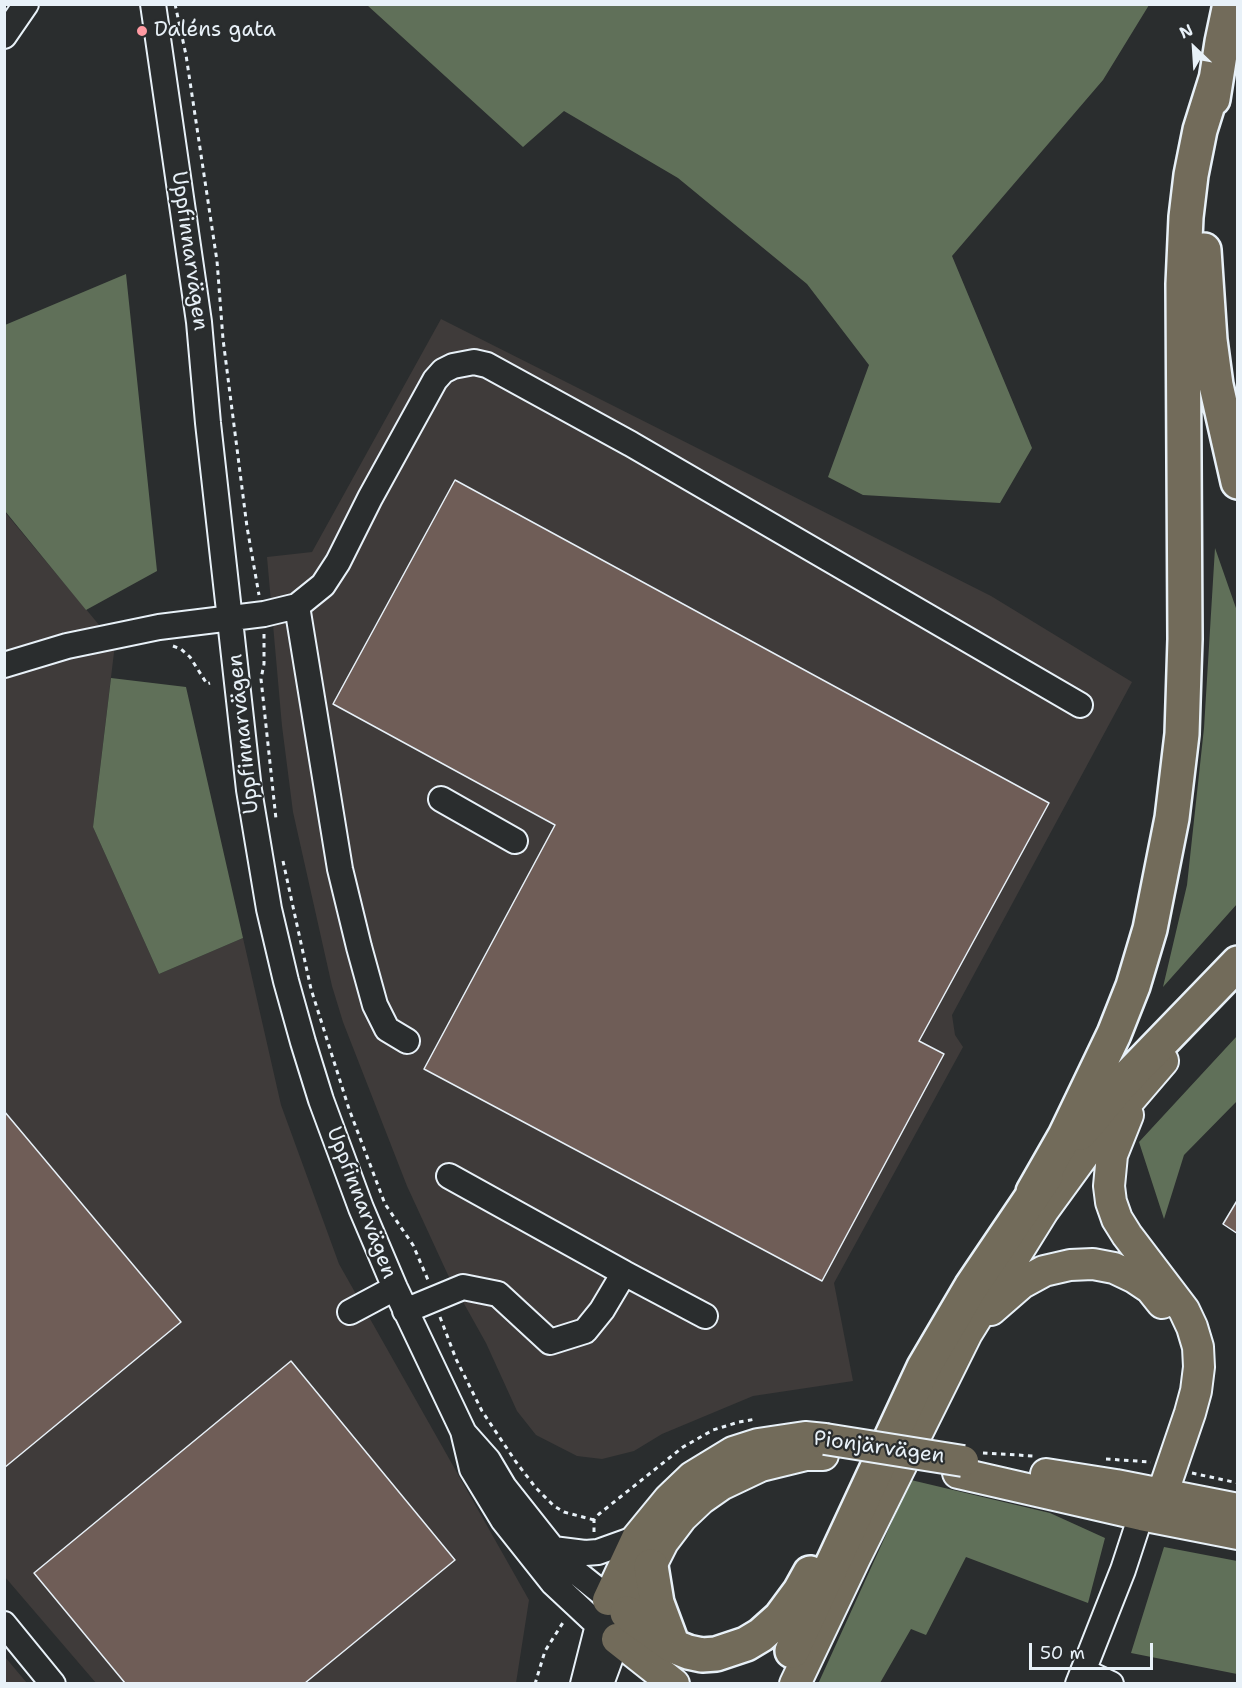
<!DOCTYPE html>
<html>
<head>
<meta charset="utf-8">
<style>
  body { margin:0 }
  #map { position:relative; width:1242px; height:1688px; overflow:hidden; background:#2a2d2e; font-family:"Shantell Sans",sans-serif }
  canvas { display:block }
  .frame { position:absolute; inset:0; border:6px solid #e8f1f8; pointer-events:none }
  .north { position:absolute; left:1164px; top:18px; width:60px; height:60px; -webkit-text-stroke:4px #2a2d2e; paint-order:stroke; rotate:335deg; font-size:16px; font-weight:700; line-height:24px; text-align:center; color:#e8f1f8 }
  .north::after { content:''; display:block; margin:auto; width:21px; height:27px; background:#e8f1f8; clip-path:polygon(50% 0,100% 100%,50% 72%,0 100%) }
  .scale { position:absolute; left:1029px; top:1643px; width:124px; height:27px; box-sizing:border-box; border:3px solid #e8f1f8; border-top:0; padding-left:8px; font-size:18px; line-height:21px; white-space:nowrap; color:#e8f1f8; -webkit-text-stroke:4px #2a2d2e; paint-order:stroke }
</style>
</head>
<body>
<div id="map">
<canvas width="1242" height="1688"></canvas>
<div class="frame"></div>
<div class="north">N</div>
<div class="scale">50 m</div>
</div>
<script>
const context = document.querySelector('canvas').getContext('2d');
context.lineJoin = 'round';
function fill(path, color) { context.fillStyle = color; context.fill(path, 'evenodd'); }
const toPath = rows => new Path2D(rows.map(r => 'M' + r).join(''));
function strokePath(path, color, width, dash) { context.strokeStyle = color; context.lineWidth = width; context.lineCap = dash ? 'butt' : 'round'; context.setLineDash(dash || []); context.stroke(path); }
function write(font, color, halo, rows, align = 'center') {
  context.font = font + ' "Shantell Sans",sans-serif'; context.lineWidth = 4.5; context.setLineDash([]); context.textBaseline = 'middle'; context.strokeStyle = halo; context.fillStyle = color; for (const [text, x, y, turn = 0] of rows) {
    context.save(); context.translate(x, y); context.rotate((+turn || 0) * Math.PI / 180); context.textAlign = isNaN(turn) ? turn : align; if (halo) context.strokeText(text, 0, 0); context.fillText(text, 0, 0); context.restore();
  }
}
fill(toPath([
  [441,319,991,596,1132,682,952,1015,955,1035,963,1047,834,1283,853,1381,753,1396,662,1434,634,1451,602,1459,577,1456,536,1435,517,1411,486,1343,448,1275,407,1186,343,1022,332,986,293,812,282,726,267,557,312,552],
  [4,511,115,644,93,827,159,974,243,938,281,1105,339,1264,529,1600,516,1683,96,1683,5,1577],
  [4,1657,5,1657,27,1683,5,1683]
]), '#3f3b3a');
fill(toPath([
  [367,5,1149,5,1103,80,952,256,1032,448,1000,503,863,495,828,477,869,365,807,284,678,178,564,111,523,147],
  [126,274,157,571,86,610,5,511,5,325],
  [1215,548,1237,611,1237,904,1163,987,1187,885,1204,728],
  [111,678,186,687,243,938,159,974,93,827],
  [1237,1036,1237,1101,1184,1155,1164,1219,1139,1142],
  [911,1480,1050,1513,1105,1538,1088,1603,966,1557,926,1635,911,1629,880,1683,818,1684],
  [1164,1547,1237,1561,1237,1674,1131,1653]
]), '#607059');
const building = toPath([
  [455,480,1049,803,919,1041,944,1054,822,1281,424,1069,555,825,333,704,455,480],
  [4,1111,181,1322,4,1468,4,1111],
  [1238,1199,1238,1234,1223,1224,1238,1199],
  [291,1361,455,1560,305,1683,125,1683,34,1573,291,1361]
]);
fill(building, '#6f5d57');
strokePath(building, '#e8f1f8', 1.5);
const minor = toPath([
  [153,4,199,322,208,423,249,790,269,909,286,981,303,1042,321,1100,361,1208,395,1288,463,1431,472,1469,503,1520,553,1583,598,1625,617,1639],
  [4,36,26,4],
  [297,606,340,869,359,947,375,1005,387,1029,407,1041],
  [4,665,67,646,159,627,264,614,297,606,323,585,338,562,370,498,435,380,443,371,453,366,474,362,487,365,631,444,1080,705],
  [441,799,515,841],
  [624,1273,705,1316],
  [405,1311,463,1287,498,1294,550,1342,585,1331,602,1310,624,1273,449,1176],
  [350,1312,395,1288],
  [464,1433,488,1460,504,1487,553,1549,572,1569,627,1613,601,1684],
  [553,1549,585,1553,598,1552,637,1538],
  [4,1624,53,1684],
  [1083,1671,1111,1684],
  [583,1684,598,1625,604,1611],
  [1078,1684,1123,1570,1141,1515]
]);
const major = toPath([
  [1128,1115,1112,1155,1109,1186,1111,1202,1117,1219,1127,1235,1184,1310,1192,1327,1198,1347,1199,1367,1196,1391,1190,1413,1162,1495,1141,1515],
  [991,1310,1022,1283,1044,1271,1070,1265,1093,1264,1114,1268,1135,1278,1150,1288,1162,1303],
  [958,1473,1141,1515,1238,1534],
  [1046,1474,1116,1485,1238,1509],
  [608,1600,637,1538,669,1499,692,1477,733,1452,758,1444,805,1437,825,1439],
  [627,1613,663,1542,682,1517,701,1499,721,1485,761,1466,806,1455,823,1455],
  [617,1639,674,1684],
  [795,1684,855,1558,967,1333,1043,1211,1091,1145,1163,1061]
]);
const highway = toPath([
  [1213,99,1222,42,1230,4],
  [1204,250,1210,340,1216,385,1238,482],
  [1080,1133,1122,1083,1238,963],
  [1033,1192,1065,1136,1114,1034,1133,986,1150,929,1172,818,1182,734,1185,639,1183,284,1186,217,1191,175,1200,130,1216,79],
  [651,1566,657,1603,673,1646],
  [627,1613,673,1646,688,1652,702,1655,716,1654,746,1644,761,1635,780,1618,800,1591,810,1573],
  [792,1651,924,1367,971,1287,1046,1176]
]);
strokePath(minor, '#e8f1f8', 28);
strokePath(major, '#e8f1f8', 34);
strokePath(highway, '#e8f1f8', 38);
strokePath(toPath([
  [175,4,186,55,217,261,223,339,247,527,259,595],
  [264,634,264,664,261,679,276,819],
  [173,646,181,649,190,657,207,684,210,683],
  [283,861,311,989,349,1109,385,1204,413,1245,428,1280],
  [440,1317,456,1359,482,1411,516,1462,536,1488,554,1506,564,1512,594,1520],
  [983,1453,1034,1456],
  [1106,1459,1151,1462],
  [1192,1473,1238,1483],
  [594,1532,594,1520,599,1514,683,1447,713,1430,739,1422,756,1419],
  [535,1684,545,1651,564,1621]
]), '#e8f1f8', 3, [4.5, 4.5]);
strokePath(minor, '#2a2d2e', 24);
strokePath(major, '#726b5a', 30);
strokePath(highway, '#726b5a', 33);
const majorBridge = toPath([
  [825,1439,963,1461]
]);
strokePath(majorBridge, '#e8f1f8', 34, []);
strokePath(majorBridge, '#726b5a', 30);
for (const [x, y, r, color] of [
  [142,31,6,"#ff9aa2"]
]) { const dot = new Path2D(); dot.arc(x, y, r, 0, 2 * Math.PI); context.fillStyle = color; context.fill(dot); strokePath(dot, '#2a2d2e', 2); }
write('21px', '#e8f1f8', '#2a2d2e', [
  ["Daléns gata",154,31]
], 'left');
write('21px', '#e8f1f8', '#2a2d2e', [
  ["Uppfinnarvägen",189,251,82],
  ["Uppfinnarvägen",244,734,-96],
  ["Uppfinnarvägen",361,1203,69],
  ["Pionjärvägen",879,1448,8]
]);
</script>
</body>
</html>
